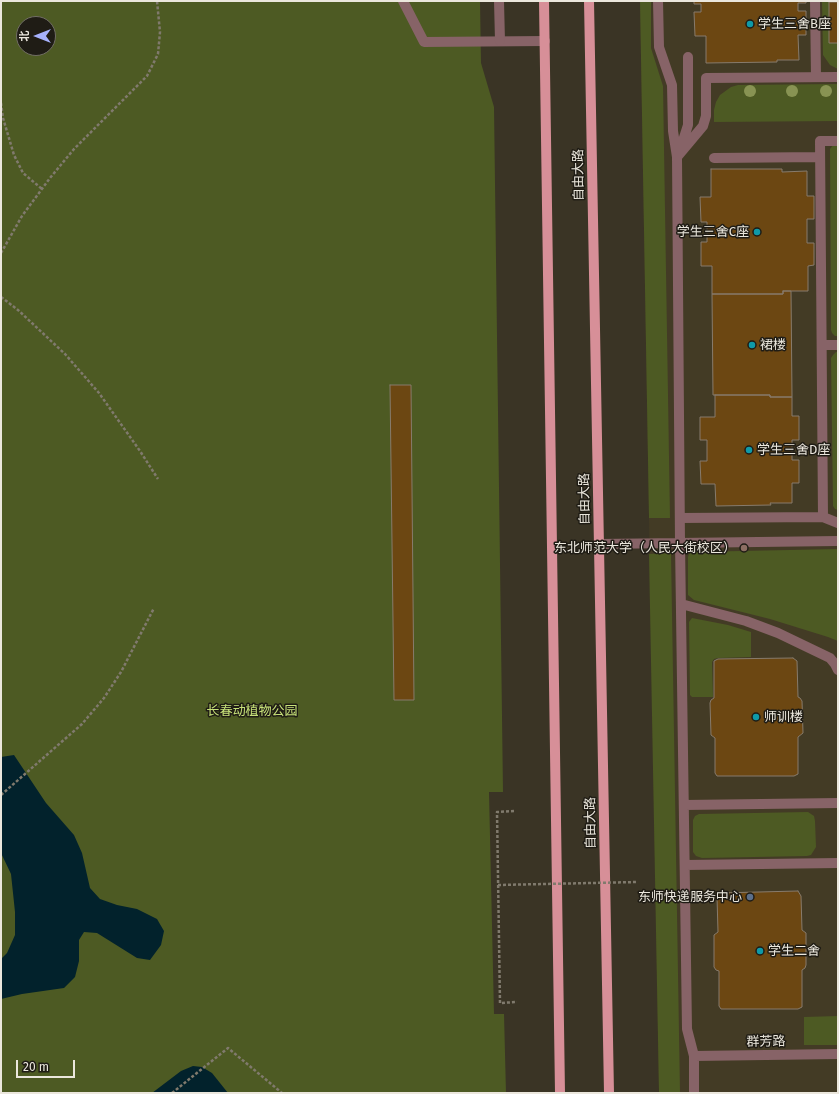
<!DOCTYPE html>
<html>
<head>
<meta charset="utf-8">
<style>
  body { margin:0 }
  #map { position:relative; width:839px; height:1094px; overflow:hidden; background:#3a3425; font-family:"Fira Sans","Noto Sans SC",sans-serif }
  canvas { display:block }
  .frame { position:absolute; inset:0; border:2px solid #ebe7dd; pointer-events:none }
  .north { position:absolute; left:16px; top:16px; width:40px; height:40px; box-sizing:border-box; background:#1f1c15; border:1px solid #716d65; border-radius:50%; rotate:270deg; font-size:11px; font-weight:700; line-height:16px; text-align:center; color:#ebe7dd }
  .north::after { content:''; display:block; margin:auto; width:14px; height:18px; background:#a6b1fc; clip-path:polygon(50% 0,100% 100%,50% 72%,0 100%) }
  .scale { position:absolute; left:16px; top:1060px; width:59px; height:18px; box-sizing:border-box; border:2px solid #ebe7dd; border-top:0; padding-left:5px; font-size:12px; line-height:14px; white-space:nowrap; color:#ebe7dd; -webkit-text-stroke:3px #1f1c15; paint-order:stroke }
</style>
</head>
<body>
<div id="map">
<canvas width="839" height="1094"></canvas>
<div class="frame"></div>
<div class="north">北</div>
<div class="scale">20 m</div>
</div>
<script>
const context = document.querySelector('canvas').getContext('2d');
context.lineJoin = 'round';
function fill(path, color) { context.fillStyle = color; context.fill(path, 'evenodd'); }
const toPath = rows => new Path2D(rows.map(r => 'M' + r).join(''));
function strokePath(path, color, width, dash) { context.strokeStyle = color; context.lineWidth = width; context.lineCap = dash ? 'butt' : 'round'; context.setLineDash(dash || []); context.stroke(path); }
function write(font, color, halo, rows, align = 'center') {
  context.font = font + ' "Fira Sans","Noto Sans SC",sans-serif'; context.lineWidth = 3; context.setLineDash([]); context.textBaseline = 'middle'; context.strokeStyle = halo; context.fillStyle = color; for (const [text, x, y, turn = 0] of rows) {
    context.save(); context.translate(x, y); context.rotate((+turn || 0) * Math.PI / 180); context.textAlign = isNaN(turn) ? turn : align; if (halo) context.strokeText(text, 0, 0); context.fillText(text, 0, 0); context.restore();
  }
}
fill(toPath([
  [640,1,838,1,838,1093,659,1093]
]), '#433b25');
fill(toPath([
  [1,1,480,1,481,63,494,107,503,792,489,792,494,1014,504,1014,506,1093,1,1093],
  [24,24,48,24,48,48,24,48],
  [640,1,651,1,651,48,663,86,670,518,649,518],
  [822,1,838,1,838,69,830,65,823,55],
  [837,84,838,121,714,122,714,110,716,102,720,95,731,87,738,85],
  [838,144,838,336,835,336,832,333,831,330,830,149,833,145],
  [836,352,838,352,838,510,835,509,833,506,831,358,833,355],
  [838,549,838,641,828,637,770,619,694,600,688,595,688,557,689,554,692,552],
  [671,553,680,1093,659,1093,649,554],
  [692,618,728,625,751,632,751,657,718,658,714,659,712,662,713,697,692,697,690,695,689,622],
  [808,812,814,816,815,821,816,847,811,855,807,856,702,858,696,856,693,852,693,820,695,816,699,814],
  [838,1016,838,1045,804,1045,804,1017]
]), '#4d5a23');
fill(toPath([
  [14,755,46,803,74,835,82,853,90,888,100,899,117,905,137,909,157,919,164,931,161,945,150,960,137,958,97,933,84,932,79,940,79,961,75,977,64,988,22,994,1,999,1,959,7,953,15,935,15,912,11,874,1,853,1,757],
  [193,1066,202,1067,212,1073,228,1093,152,1093,181,1071]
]), '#02222c');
const building = toPath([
  [694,1,806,1,806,3,798,3,798,11,806,11,806,35,798,35,799,60,777,60,777,62,706,63,706,36,695,36,694,12,701,12,701,4,694,4,694,1],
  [829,2,838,2,838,43,829,43,829,2],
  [711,169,782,169,782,172,807,171,807,196,814,196,814,219,807,219,807,243,814,243,814,265,808,266,808,291,783,291,783,294,712,294,712,266,701,266,701,242,707,242,707,222,701,222,700,197,711,197,711,169],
  [783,291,791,291,792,397,770,397,770,395,713,395,712,294,783,294,783,291],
  [390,385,411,385,414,700,394,700,390,385],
  [715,395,770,395,770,397,792,397,792,416,799,416,799,440,792,440,792,460,799,460,799,483,792,483,792,503,770,503,771,505,716,506,715,484,701,484,700,461,707,461,707,440,700,440,700,417,715,417,715,395],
  [793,658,797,661,798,697,800,698,802,701,803,733,798,737,798,774,794,776,717,776,715,773,715,738,711,735,710,703,711,700,714,698,714,661,718,659,793,658],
  [798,891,801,896,802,930,806,933,806,965,805,968,802,970,802,1007,798,1009,721,1009,719,1006,719,971,716,970,714,967,714,935,718,932,717,897,719,893,798,891]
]);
fill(building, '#6c4712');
strokePath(building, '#877b6c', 1);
strokePath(toPath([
  [1,103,3,118,14,155,23,173,42,189],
  [1,253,22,216,50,178,74,149,147,76,158,54,160,32,157,1],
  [1,297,18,310,65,354,99,393,140,451,158,479],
  [1,795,82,724,104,698,121,672,154,608],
  [514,811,497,812,500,1003,517,1002],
  [172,1093,228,1048,282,1093]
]), '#807a6d', 2.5, [3, 2]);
strokePath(toPath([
  [403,1,424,42,545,41],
  [658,1,659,47,672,85,673,131,677,157,680,543,687,1029,694,1056,694,1093],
  [815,1,816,77],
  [838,141,820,141,823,517,838,523],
  [680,150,688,125,688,57],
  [677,157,703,126,706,116,706,78,838,77],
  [714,158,820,157],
  [822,345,838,345],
  [680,518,823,517],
  [599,544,838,541],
  [681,604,746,621,778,633,830,658,835,664,838,670],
  [684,805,838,803],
  [685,865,838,863],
  [694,1056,838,1054]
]), '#876367', 10);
strokePath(toPath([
  [499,1,500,41]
]), '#876367', 10);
strokePath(toPath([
  [544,1,560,1093],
  [589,1,609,1093]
]), '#d78f98', 10);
strokePath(toPath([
  [498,885,637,882]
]), '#807a6d', 2.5, [3, 2]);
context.fillStyle = '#889353';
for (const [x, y] of [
  [750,91],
  [792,91],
  [826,91]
]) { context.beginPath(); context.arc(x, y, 6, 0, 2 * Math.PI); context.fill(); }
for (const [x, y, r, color] of [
  [750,24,4,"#0f9aa8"],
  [757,232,4,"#0f9aa8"],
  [752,345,4,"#0f9aa8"],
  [749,450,4,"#0f9aa8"],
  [744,548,4,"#8d6e63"],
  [756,717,4,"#0f9aa8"],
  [750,897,4,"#5c6f8a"],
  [760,951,4,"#0f9aa8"]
]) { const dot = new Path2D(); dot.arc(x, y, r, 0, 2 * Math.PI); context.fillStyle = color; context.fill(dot); strokePath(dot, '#1f1c15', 1.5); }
write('13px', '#ebe7dd', '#1f1c15', [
  ["学生三舍B座",758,24],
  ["学生三舍C座",749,232,"right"],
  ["裙楼",760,345],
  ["学生三舍D座",757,450],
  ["东北师范大学（人民大街校区）",736,548,"right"],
  ["师训楼",764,717],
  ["东师快递服务中心",742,897,"right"],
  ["学生二舍",768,951]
], 'left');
write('13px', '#ebe7dd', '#1f1c15', [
  ["自由大路",579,175,-91],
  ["自由大路",585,499,-91],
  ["自由大路",591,823,-91],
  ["群芳路",766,1042,-1]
]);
write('13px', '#c7e179', '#1f1c15', [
  ["长春动植物公园",252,711]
]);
</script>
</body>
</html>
